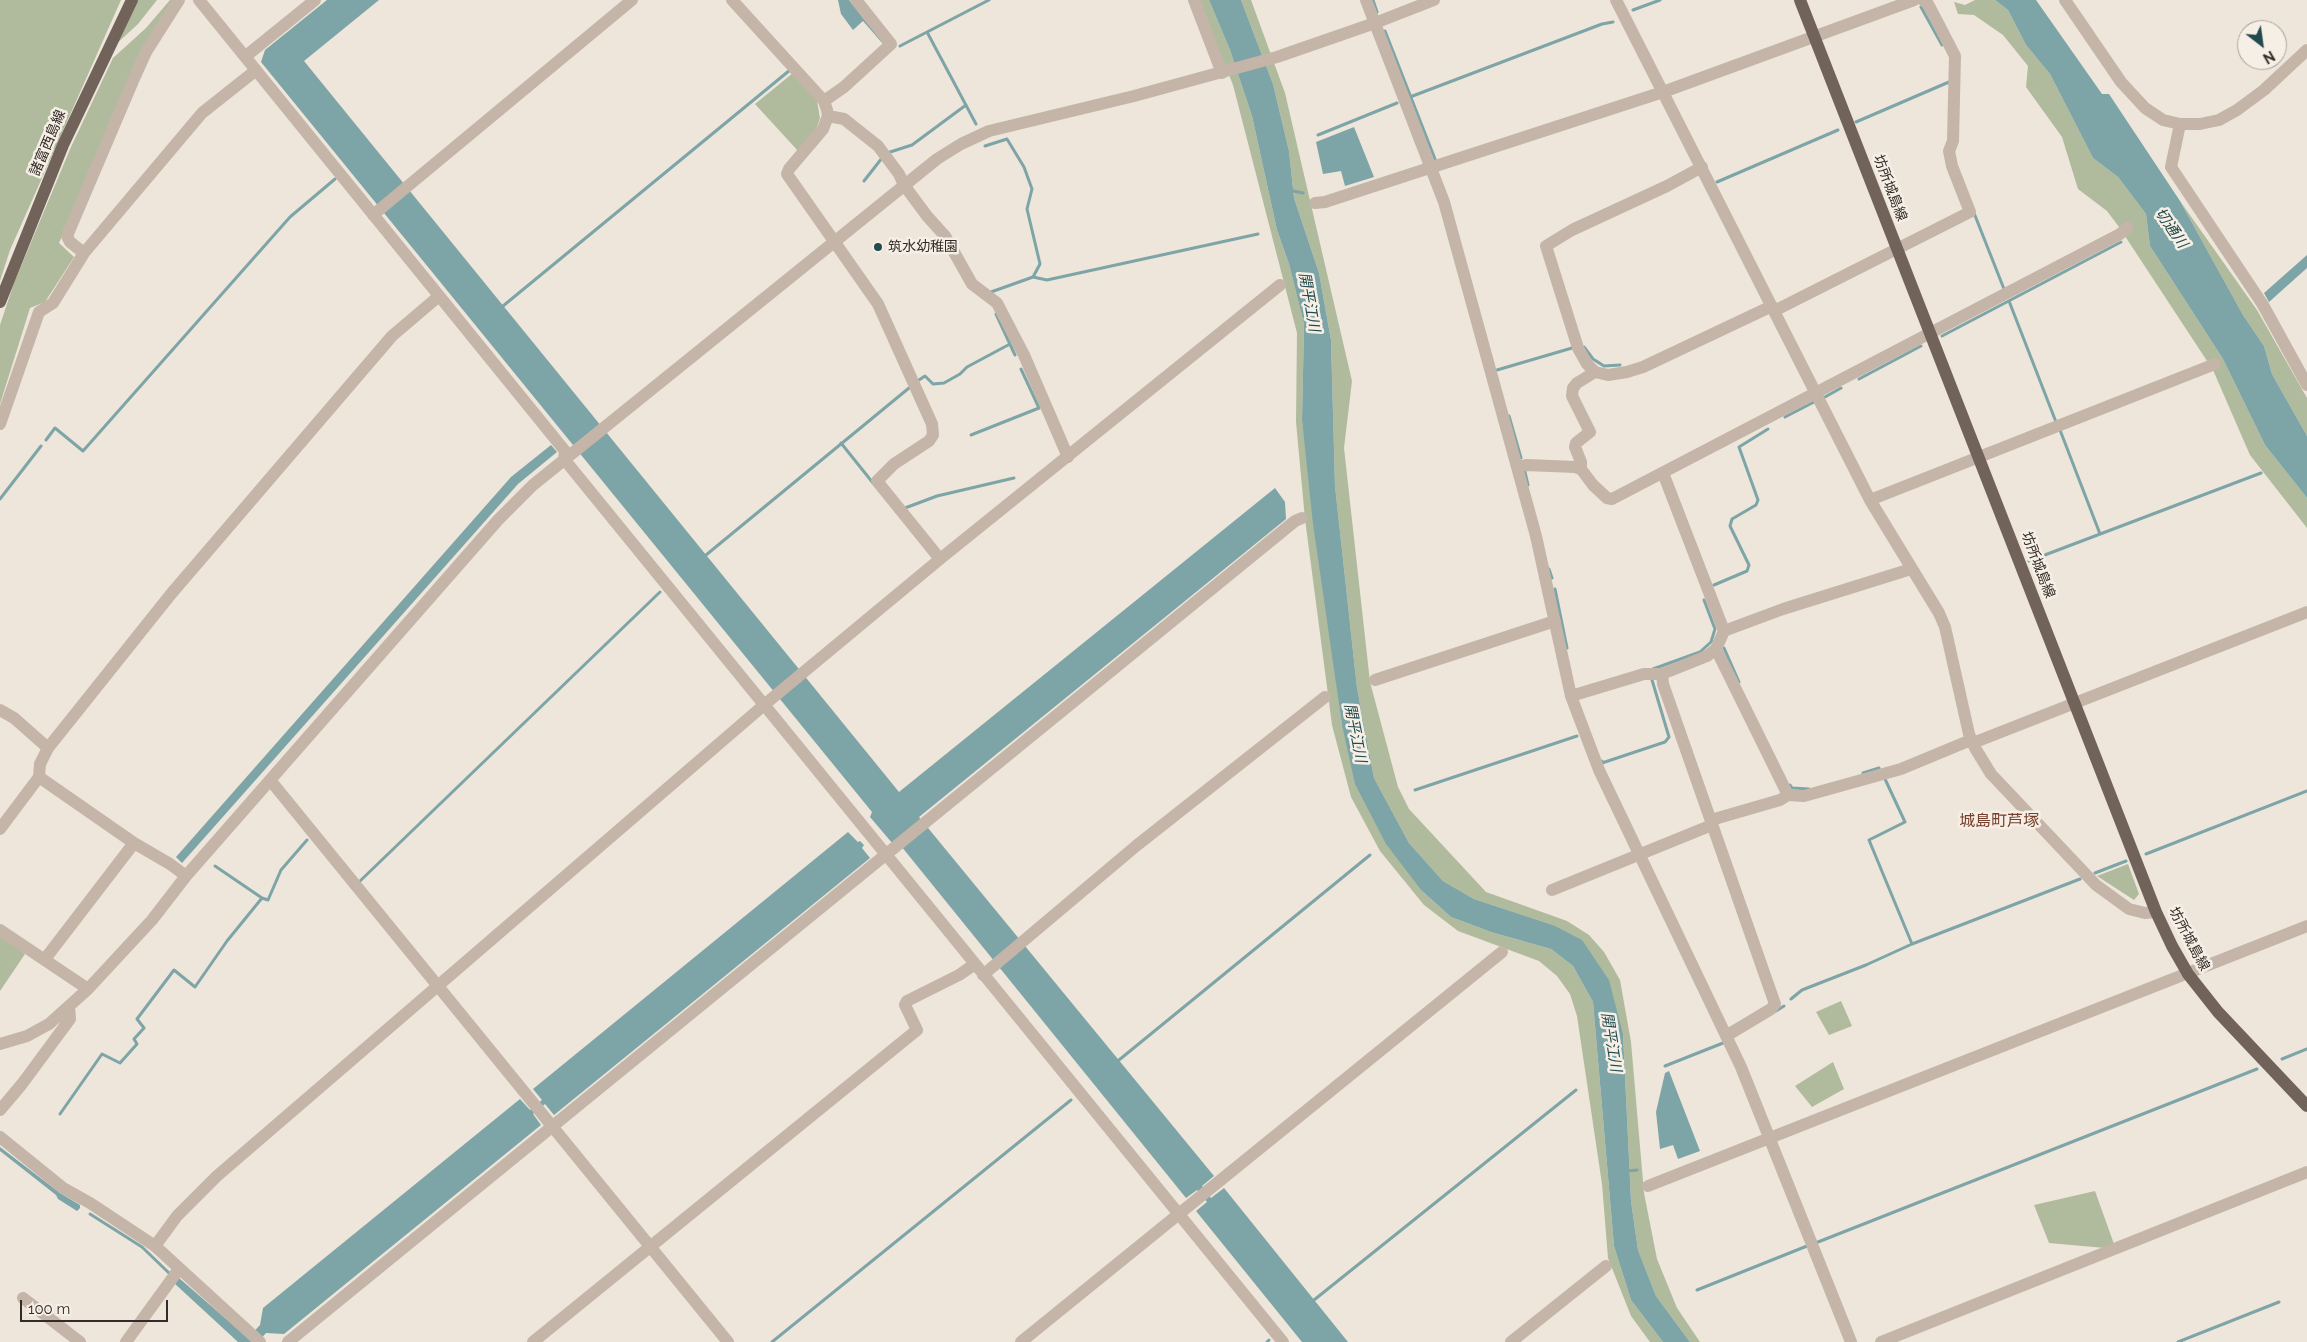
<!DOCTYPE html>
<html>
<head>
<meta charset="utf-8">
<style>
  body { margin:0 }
  #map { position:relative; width:2307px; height:1342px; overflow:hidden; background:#eee5db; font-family:Raleway,sans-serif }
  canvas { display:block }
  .north { position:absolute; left:2237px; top:20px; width:50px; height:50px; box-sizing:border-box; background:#f6efe6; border:1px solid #a8a19a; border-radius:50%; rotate:150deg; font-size:14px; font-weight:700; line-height:20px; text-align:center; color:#322b27 }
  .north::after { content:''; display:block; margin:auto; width:18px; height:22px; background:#234a4e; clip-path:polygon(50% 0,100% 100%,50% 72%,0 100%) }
  .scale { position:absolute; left:20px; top:1300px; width:148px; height:22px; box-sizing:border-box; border:2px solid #322b27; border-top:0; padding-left:6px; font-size:15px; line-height:18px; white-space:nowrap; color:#322b27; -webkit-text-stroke:4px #f6efe6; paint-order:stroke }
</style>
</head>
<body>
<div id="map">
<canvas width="2307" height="1342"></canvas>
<div class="north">N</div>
<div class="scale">100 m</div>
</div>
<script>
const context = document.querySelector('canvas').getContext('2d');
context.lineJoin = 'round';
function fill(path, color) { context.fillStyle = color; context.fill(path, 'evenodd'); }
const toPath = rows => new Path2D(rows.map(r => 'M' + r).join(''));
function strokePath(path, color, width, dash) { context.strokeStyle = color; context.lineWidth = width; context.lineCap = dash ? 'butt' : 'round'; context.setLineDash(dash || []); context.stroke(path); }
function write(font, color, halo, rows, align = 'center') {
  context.font = font + ' Raleway,"Noto Sans JP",sans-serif'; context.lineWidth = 5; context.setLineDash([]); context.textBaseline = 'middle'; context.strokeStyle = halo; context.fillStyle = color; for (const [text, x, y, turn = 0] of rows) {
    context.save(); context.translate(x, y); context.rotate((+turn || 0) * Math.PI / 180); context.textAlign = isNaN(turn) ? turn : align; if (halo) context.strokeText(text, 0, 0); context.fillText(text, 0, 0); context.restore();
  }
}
fill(toPath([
  [0,0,121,0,10,250,0,281],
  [138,0,157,0,138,24,114,46],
  [170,0,174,0,138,57,59,243,74,257,45,302,30,308,0,404,0,325,14,283,71,147,113,58,146,28],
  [1199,0,1209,0,1230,50,1252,116,1277,230,1289,264,1304,324,1302,420,1342,725,1422,891,1451,917,1491,932,1551,949,1573,966,1593,1002,1614,1246,1631,1300,1663,1342,1650,1342,1631,1316,1608,1258,1602,1184,1577,1016,1570,994,1557,976,1539,961,1458,931,1424,905,1380,851,1351,797,1332,725,1305,519,1296,422,1297,333,1233,85],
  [1241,0,1251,0,1285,93,1352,381,1344,448,1370,682,1398,787,1409,809,1486,892,1567,921,1589,935,1604,952,1620,980,1631,1042,1644,1193,1657,1259,1677,1308,1700,1342,1690,1342,1656,1296,1638,1250,1631,1201,1623,1034,1553,925,1474,899,1443,881,1409,843,1374,778,1357,688,1335,486,1331,340,1319,273,1294,198,1289,151,1273,84],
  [1975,0,1995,0,2008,10,2026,45,2050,74,2093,158,2118,177,2146,214,2150,246,2223,359,2265,445,2307,498,2307,528,2250,455,2213,370,2119,227,2107,211,2078,189,2062,137,2026,87,2028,66,2003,35,1974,15,1958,14,1954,2,1965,5],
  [793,73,817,101,820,118,816,130,799,152,755,104],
  [2180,201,2257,310,2307,398,2307,436,2272,374,2264,346,2243,315],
  [2128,864,2139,894,2134,900,2097,876],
  [0,935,25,954,0,991],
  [1841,1001,1852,1026,1829,1035,1816,1012],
  [1833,1062,1844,1089,1812,1107,1795,1086],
  [2095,1191,2114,1244,2105,1248,2049,1243,2034,1205]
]), '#b0bb9d');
fill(toPath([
  [327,0,379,0,304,61,899,792,1275,488,1285,502,1286,519,919,817,1214,1176,1202,1186,1211,1198,1224,1188,1348,1342,1302,1342,1196,1211,1207,1202,1197,1190,1186,1198,897,841,893,844,870,817,872,812,261,62,265,50],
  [838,0,849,0,884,41,883,44,863,21,853,30,841,14],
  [1209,0,1241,0,1273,84,1289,151,1294,198,1319,273,1331,340,1335,486,1357,688,1374,778,1409,843,1443,881,1474,899,1553,925,1582,940,1609,980,1623,1034,1631,1201,1638,1250,1656,1296,1690,1342,1663,1342,1631,1300,1614,1246,1593,1002,1573,966,1551,949,1491,932,1451,917,1422,891,1386,844,1355,784,1342,725,1313,524,1302,420,1304,324,1289,264,1277,230,1252,116,1230,50],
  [1995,0,2036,0,2102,94,2109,94,2180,201,2243,315,2264,346,2272,374,2307,436,2307,498,2265,445,2223,359,2150,246,2146,214,2118,177,2093,158,2050,74,2026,45,2008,10],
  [1354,127,1374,177,1345,186,1341,171,1323,174,1316,142],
  [2307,255,2307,268,2269,302,2264,293],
  [551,445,557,452,518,484,182,863,176,857,511,477],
  [848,832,858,842,860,841,864,845,862,848,870,858,554,1115,545,1104,533,1114,541,1125,284,1334,266,1333,258,1342,238,1342,174,1283,179,1278,248,1338,260,1325,263,1308,520,1099,530,1110,542,1100,533,1089],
  [1669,1071,1700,1151,1678,1159,1673,1145,1660,1149,1656,1112,1665,1073],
  [0,1147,60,1193,80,1205,80,1208,77,1211,58,1199,56,1195,0,1151]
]), '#7da5a7');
strokePath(toPath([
  [1373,0,1377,12],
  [1921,7,1942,45],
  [1633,10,1660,0],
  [1385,31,1435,159],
  [927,32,976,124],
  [900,46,989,0],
  [1410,97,1602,24,1613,22],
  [1856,122,1949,82],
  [1318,135,1397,103],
  [985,146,1007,139,1024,167,1032,189,1027,209,1040,264,1033,277,991,292],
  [887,153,912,145,966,105],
  [864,181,882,158],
  [1717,182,1838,130],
  [1289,190,1303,193],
  [1974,213,2004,289],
  [1033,277,1047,280,1258,234],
  [2009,301,2056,422],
  [503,306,790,70],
  [996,314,1015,355],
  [1942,336,2121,242],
  [1584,347,1593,359,1604,366,1620,365],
  [1497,370,1572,348],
  [1859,379,1921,346],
  [919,380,925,376,933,384,944,383,960,374,967,367,1010,344],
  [1825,397,1841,388],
  [1509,416,1521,458],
  [1785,417,1814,402],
  [2060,430,2100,534],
  [971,435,1039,408,1021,369],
  [46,440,55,428,83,451,290,217,335,179],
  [841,443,873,483],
  [1525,472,1528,485],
  [0,499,41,446],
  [905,508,937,496,1014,478],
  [706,555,909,388],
  [2029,561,2261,473],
  [1549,569,1552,578],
  [1714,585,1747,571,1749,565,1730,526,1732,519,1756,505,1758,500,1739,447,1768,429],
  [1555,589,1567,648],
  [1724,648,1739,682],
  [1653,669,1700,652,1711,642,1715,629,1704,600],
  [1602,761,1602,763,1665,742,1669,737,1652,680],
  [1863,773,1879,768],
  [1885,779,1905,822,1869,840,1912,944],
  [1790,785,1792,788,1809,789],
  [1415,790,1577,736],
  [2146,854,2307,791],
  [2095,873,2126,861],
  [360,881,660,592],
  [262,898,268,900,281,870,307,840],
  [1791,999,1802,990,1866,965,1912,944,2080,879],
  [1776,1011,1784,1006],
  [2282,1059,2307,1049],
  [1119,1060,1370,855],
  [1665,1066,1723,1043],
  [60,1114,102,1054,120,1063,137,1044,134,1039,144,1028,137,1019,174,970,195,987,227,941,262,898,215,866],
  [1627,1171,1637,1170],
  [90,1214,142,1247,169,1273],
  [1818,1242,2257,1069],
  [1697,1290,1807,1246],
  [1314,1300,1576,1090],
  [772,1342,1071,1100],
  [1267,1342,1269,1340],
  [2178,1342,2279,1302]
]), '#7da5a7', 3);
strokePath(toPath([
  [199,0,565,451,564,459,1283,1342],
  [732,0,824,101,827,110,828,116,823,129,789,169,787,174,878,304,932,424,933,435,929,441,894,464,877,481,940,559],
  [1194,0,1222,73],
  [1366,0,1444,202,1536,536,1571,696,1599,770,1741,1067,1851,1342],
  [1616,0,1870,500,1939,613,1945,627,1969,734,1975,748,1991,774,2096,885,2129,909,2145,913,2156,912],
  [2065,0,2121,82,2145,108,2163,120,2180,124,2200,124,2219,120,2237,110,2264,90,2307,50],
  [246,56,315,0],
  [824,101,844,87,891,44,856,0],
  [828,116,844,119,878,146,899,174,904,185,927,216,945,236,972,284,997,303,1024,355,1068,457],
  [2180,124,2171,167,2263,305,2307,385],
  [1702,167,1667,186,1572,230,1546,246,1578,348,1587,364,1595,372,1608,375,1627,372,1643,367,1772,306],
  [1315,203,1325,202,1663,92,1914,0],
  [373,215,632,0],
  [84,253,70,242,67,236,133,81,146,52,179,0],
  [1774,311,1970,212,1952,166,1949,151,1953,141,1955,56,1938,23,1928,4,1923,0],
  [0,424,39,312,53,303,84,253,202,113,255,71],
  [1517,467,1526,465,1575,467,1581,469,1593,485,1607,498,1612,499,2120,234,2127,228],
  [1581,469,1581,462,1575,447,1576,443,1590,432,1572,396,1573,388,1577,383,1595,372],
  [1663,473,1724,631,1716,649,1707,656,1662,674,1663,684,1775,1004,1771,1009,1726,1036],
  [1870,500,2215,364],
  [1724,631,1783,609,1911,569],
  [1716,649,1788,795],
  [1375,680,1555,621],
  [1571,696,1644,674,1662,674],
  [0,710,14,718,48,748],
  [39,777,134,843,170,864,186,876],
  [270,780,728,1342],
  [1711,820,1780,800,1788,795,1804,796,1901,769,1966,742,1978,741,2307,612],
  [0,829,39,777,40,764,48,748,171,594,392,336,439,296],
  [1552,890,1712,825],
  [0,930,88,989],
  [45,959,134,843],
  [983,975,1136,846,1325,697],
  [0,1044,27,1036,49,1024,88,989,152,920,186,876,498,520,533,485,937,159,961,144,989,131,1134,96,1277,57,1375,23,1434,0],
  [0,1110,22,1084,70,1019,69,1007],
  [0,1137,63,1188,90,1203,155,1246,260,1342],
  [1648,1186,2307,926],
  [155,1246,177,1216,217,1176,764,705,940,559,1280,285],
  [23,1298,80,1342],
  [126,1342,179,1269],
  [288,1342,1295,521,1302,518],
  [533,1342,917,1030,905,1005,907,1001,959,975,975,964],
  [1021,1342,1502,952],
  [1511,1342,1606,1266],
  [1881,1342,2307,1172]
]), '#c4b5a8', 12);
strokePath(toPath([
  [1800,0,2156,912,2172,946,2188,974,2218,1012,2307,1106],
  [0,302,63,145,132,0]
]), '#72635a', 12);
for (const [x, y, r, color] of [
  [878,247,5,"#234a4e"]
]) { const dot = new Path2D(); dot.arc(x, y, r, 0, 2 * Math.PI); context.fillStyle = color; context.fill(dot); strokePath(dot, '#f6efe6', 2); }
write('14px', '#322b27', '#f6efe6', [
  ["諸富西島線",48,143,-67],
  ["坊所城島線",1890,188,69],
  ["坊所城島線",2038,565,69],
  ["坊所城島線",2189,939,62]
]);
write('14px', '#322b27', '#f6efe6', [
  ["筑水幼稚園",888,247]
], 'left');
write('italic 15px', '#234a4e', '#f6efe6', [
  ["切通川",2171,228,55],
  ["開平江川",1309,302,80],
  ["開平江川",1355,733,79],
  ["開平江川",1611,1042,81]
]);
write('16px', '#763e2b', '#f6efe6', [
  ["城島町芦塚",1999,821]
]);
</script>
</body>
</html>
